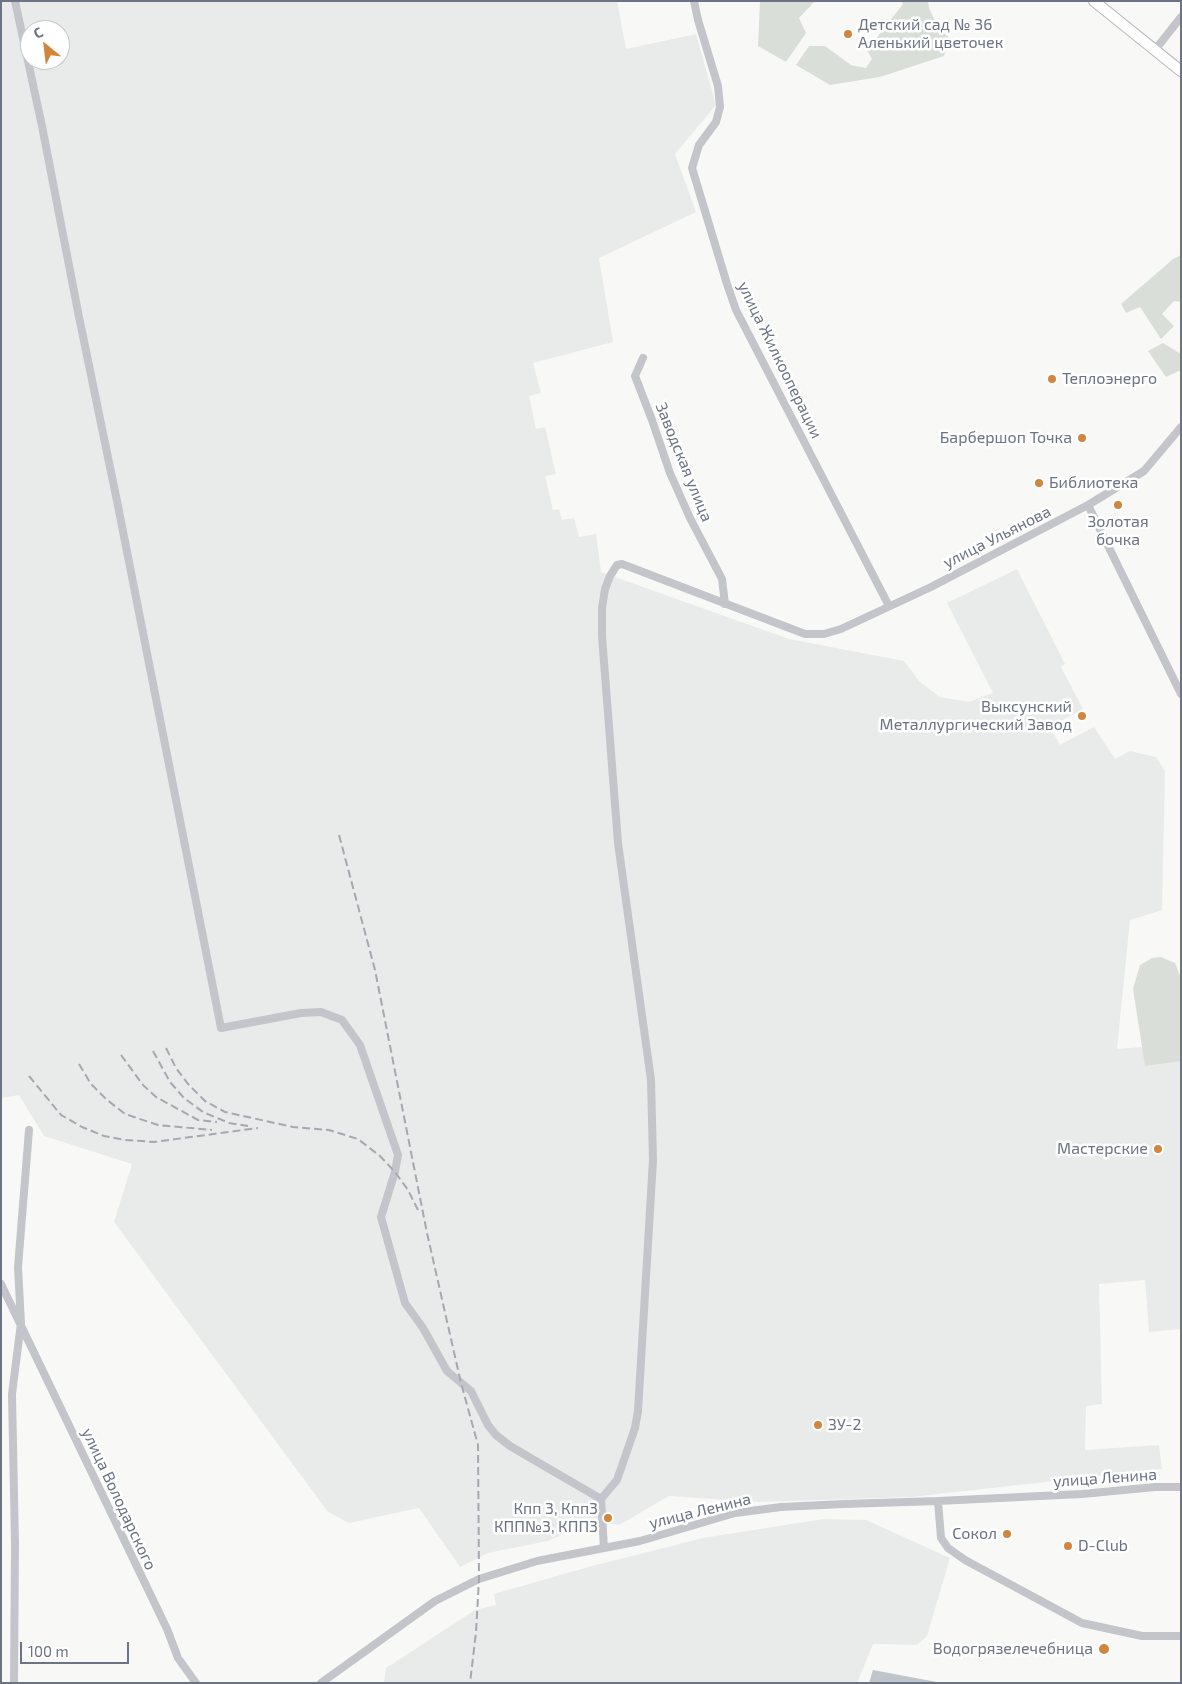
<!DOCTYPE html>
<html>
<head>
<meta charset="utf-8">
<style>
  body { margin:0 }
  #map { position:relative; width:1182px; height:1684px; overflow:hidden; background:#f8f9f7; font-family:"Exo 2",sans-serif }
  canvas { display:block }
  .frame { position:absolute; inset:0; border:2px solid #6b7384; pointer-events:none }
  .north { position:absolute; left:20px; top:20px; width:50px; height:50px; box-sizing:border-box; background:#fff; border:1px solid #c4c7ce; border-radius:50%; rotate:331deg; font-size:14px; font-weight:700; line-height:20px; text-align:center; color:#6b7384 }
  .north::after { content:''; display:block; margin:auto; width:18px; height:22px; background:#d0863f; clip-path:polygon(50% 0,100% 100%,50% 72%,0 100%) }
  .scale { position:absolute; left:20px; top:1642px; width:109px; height:22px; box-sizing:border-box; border:2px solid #6b7384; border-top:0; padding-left:6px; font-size:15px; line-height:18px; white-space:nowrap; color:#6b7384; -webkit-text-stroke:4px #fff; paint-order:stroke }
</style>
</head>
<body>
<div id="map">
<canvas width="1182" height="1684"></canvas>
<div class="frame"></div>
<div class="north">С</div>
<div class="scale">100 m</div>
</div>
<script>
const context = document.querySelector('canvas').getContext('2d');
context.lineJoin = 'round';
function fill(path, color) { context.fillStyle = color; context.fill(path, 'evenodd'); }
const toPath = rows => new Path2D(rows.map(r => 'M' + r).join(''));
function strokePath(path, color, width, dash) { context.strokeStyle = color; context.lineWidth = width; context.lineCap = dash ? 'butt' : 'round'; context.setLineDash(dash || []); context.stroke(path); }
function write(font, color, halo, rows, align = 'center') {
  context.font = font + ' "Exo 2",sans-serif'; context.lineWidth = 5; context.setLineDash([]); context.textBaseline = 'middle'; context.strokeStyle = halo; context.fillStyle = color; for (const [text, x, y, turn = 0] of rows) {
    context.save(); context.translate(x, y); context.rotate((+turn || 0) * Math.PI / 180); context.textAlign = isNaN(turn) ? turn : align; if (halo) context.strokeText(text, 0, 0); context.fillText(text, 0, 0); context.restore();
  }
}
fill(toPath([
  [1,1,617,1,626,49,696,34,716,105,675,154,696,212,599,258,613,342,533,363,541,393,529,396,536,429,545,427,556,474,545,476,553,510,559,509,562,520,574,518,579,537,596,534,601,572,789,639,904,661,920,682,940,697,969,702,993,693,947,603,1017,569,1065,664,1061,667,1083,709,1050,727,1060,745,1094,727,1115,759,1130,751,1156,757,1165,771,1162,910,1130,920,1117,1049,1181,1044,1181,1329,1149,1332,1145,1280,1099,1284,1102,1404,1086,1406,1085,1450,1159,1445,1162,1469,911,1497,759,1502,669,1496,619,1525,571,1517,563,1534,548,1541,488,1553,460,1567,419,1508,349,1523,328,1512,114,1222,132,1164,44,1136,19,1095,1,1098],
  [30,30,60,30,60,60,30,60],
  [823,1519,866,1520,950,1558,927,1636,917,1645,873,1644,857,1683,384,1682,386,1668,475,1610,496,1605,494,1594,592,1566,703,1538]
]), '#e9eaea');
fill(toPath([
  [760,1,815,1,799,18,806,33,786,62,758,46],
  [901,1,928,1,929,8,936,23,942,32,950,38,944,56,880,77,830,85,796,65,809,46,825,46,851,65,866,68,872,59,867,50,903,4],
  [1181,255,1181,302,1174,301,1162,314,1174,326,1161,339,1140,307,1126,313,1121,304,1173,259],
  [1163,343,1181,354,1181,370,1166,377,1148,351],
  [1161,957,1175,963,1180,976,1181,1061,1145,1066,1133,989,1140,965,1152,958]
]), '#d9dfd8');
fill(toPath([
  [873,1670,942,1683,869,1683]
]), '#bfc5cb');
const major = toPath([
  [1094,1,1181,71]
]);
strokePath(major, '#b7b9be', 12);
strokePath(toPath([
  [15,1,42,126,79,317,117,501,221,1028,301,1013,321,1012,342,1020,360,1045,398,1155,395,1172,381,1217,405,1303,423,1328,447,1371,471,1391,488,1425,496,1435,510,1446,601,1499,617,1480,635,1428,638,1411,653,1160,651,1080,618,843,602,636,602,608,605,589,610,576,617,565,622,564,805,634,824,634,841,629,931,587,1088,505,1144,471,1181,427],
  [694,1,698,20,718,86,720,107,716,122,699,145,692,168,727,284,736,310,889,606],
  [1155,50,1181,17],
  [643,358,635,376,652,420,670,473,690,518,722,579,725,604],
  [1088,505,1181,694],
  [1,1284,167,1629,178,1658,196,1683],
  [601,1499,604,1548],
  [938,1501,941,1538,948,1548,965,1560,1082,1623,1142,1636,1181,1636],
  [14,1683,15,1544,12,1394,21,1323,18,1267,29,1130],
  [321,1683,435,1601,479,1579,537,1561,640,1541,735,1513,781,1507,844,1504,938,1501,1082,1494,1155,1487,1181,1487]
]), '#c3c5ca', 8);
strokePath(major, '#fff', 10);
strokePath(toPath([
  [339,835,375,970,427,1233,461,1383,478,1445,479,1579,476,1632,470,1683],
  [166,1048,176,1068,188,1084,205,1101,225,1112,293,1127,329,1130,358,1139,380,1156,395,1172,408,1190,418,1210],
  [153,1051,170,1082,184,1098,203,1112,229,1123,248,1126],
  [121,1055,143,1085,156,1097,198,1120,217,1122],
  [79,1064,91,1084,106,1099,125,1114,158,1125,212,1130],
  [29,1076,61,1115,82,1127,104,1136,126,1140,154,1142,258,1128]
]), '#a5a8af', 2, [8, 4]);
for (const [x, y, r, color] of [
  [848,34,5,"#d0863f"],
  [1052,379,5,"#d0863f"],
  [1082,438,5,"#d0863f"],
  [1039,483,5,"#d0863f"],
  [1118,505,5,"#d0863f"],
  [1082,716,5,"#d0863f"],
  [1158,1149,5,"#d0863f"],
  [818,1425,5,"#d0863f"],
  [608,1518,5,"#d0863f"],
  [1007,1534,5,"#d0863f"],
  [1068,1546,5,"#d0863f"],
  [1104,1649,6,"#d0863f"]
]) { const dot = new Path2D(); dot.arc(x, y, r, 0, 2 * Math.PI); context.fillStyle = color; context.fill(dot); strokePath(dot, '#fff', 2); }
write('16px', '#6b7384', '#fff', [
  ["Детский сад № 36",858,25,"left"],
  ["Аленький цветочек",858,43,"left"],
  ["Теплоэнерго",1062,379,"left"],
  ["Барбершоп Точка",1072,438],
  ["Библиотека",1049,483,"left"],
  ["Золотая",1118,522,"center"],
  ["бочка",1118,540,"center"],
  ["Выксунский",1072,707],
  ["Металлургический Завод",1072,725],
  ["Мастерские",1148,1149],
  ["ЗУ-2",828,1425,"left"],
  ["Кпп 3, Кпп3",598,1509],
  ["КПП№3, КПП3",598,1527],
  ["Сокол",997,1534],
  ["D-Club",1078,1546,"left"],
  ["Водогрязелечебница",1093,1649]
], 'right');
write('16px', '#6b7384', '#fff', [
  ["улица Жилкооперации",780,360,64],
  ["Заводская улица",684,462,68],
  ["улица Ульянова",997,537,-27],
  ["улица Ленина",1105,1478,-4],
  ["улица Володарского",119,1499,65],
  ["улица Ленина",700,1511,-14]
]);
</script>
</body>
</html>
